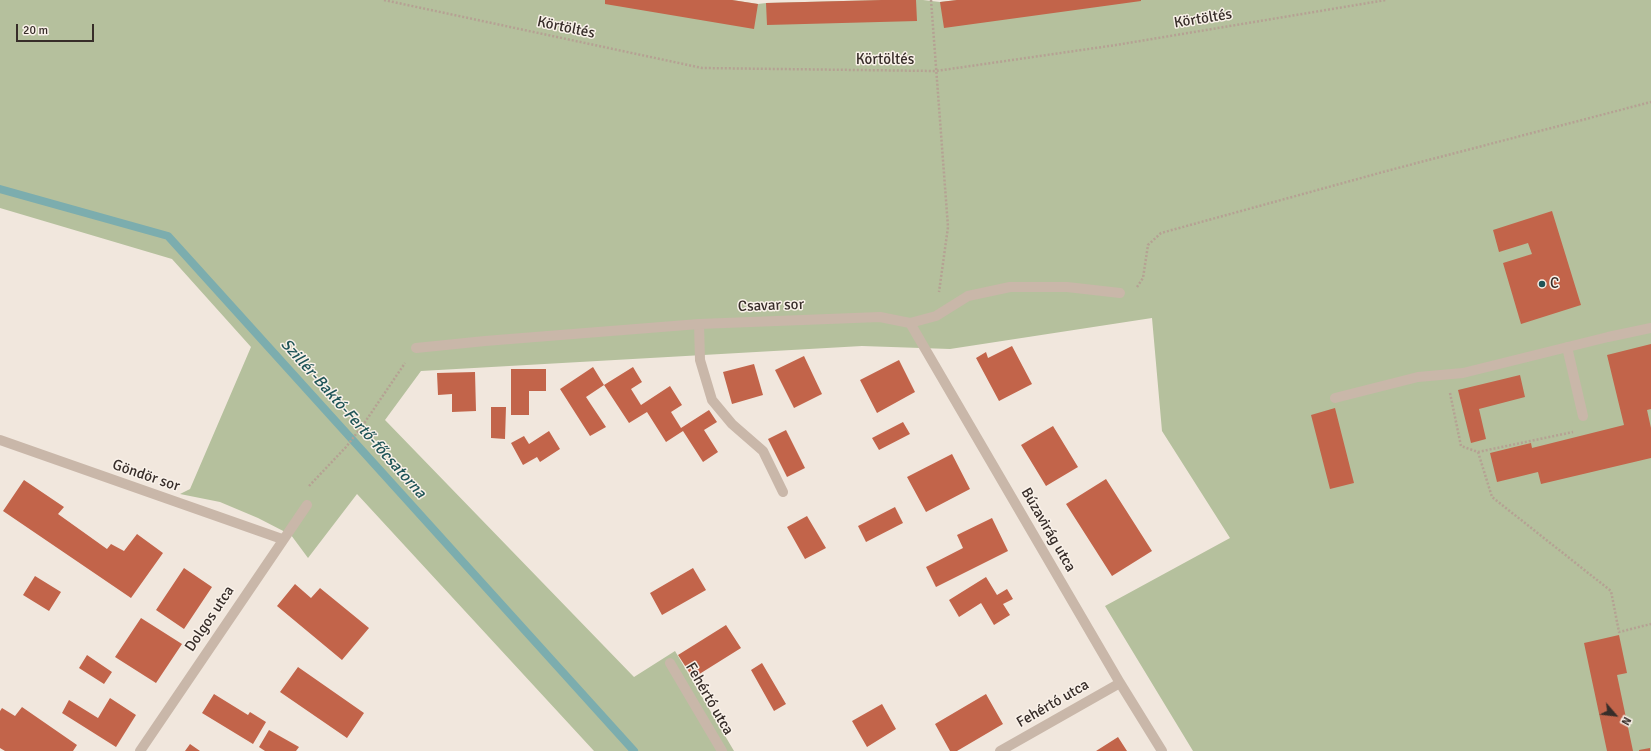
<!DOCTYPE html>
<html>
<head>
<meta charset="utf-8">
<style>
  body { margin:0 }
  #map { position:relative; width:1651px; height:751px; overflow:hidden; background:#f1e7dd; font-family:Signika,sans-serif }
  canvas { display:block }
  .north { position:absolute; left:1595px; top:695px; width:40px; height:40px; -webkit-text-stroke:3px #f9f1e9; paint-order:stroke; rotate:118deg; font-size:11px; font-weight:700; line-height:16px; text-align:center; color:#372d29 }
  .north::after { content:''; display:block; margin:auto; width:14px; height:18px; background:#372d29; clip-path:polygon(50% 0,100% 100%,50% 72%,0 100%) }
  .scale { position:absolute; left:16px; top:24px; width:78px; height:18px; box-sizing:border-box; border:2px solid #372d29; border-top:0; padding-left:5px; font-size:12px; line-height:14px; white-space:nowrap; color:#372d29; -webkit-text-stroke:3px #f9f1e9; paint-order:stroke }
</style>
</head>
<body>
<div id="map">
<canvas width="1651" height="751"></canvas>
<div class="north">N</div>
<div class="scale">20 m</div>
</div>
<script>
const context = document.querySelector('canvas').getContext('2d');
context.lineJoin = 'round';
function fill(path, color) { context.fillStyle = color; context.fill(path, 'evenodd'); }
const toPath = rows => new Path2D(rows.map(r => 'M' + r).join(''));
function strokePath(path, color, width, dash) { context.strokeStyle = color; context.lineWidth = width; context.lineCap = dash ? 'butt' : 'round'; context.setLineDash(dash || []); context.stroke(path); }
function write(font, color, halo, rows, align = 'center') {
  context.font = font + ' Signika,sans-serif'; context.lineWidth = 3; context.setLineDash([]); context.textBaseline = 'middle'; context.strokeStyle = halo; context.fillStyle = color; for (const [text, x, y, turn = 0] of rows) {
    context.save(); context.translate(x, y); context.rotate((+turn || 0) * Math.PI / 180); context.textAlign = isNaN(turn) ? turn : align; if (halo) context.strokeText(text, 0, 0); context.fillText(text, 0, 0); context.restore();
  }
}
fill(toPath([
  [0,0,732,0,758,4,766,3,882,0,923,0,940,2,957,0,1651,0,1651,751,1193,751,1105,606,1230,538,1162,431,1152,318,950,349,862,346,421,371,385,420,634,677,675,651,734,751,594,751,357,494,308,558,291,535,258,518,220,502,180,494,190,489,251,347,172,259,0,208]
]), '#b5c09d');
strokePath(toPath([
  [0,189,168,236,634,751]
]), '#7cadae', 8);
fill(toPath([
  [605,0,732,0,758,4,754,29,605,4],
  [882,0,916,0,917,21,767,25,766,3],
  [957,0,1141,0,1141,1,944,28,940,2],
  [1552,211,1581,305,1521,324,1503,263,1532,254,1528,243,1499,252,1493,230],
  [1651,344,1651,409,1647,410,1651,428,1651,458,1541,484,1538,472,1497,482,1490,453,1531,443,1532,448,1624,425,1607,355],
  [1012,346,1032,384,999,401,976,358,986,352,988,358],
  [804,356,822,394,794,408,775,370],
  [899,360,915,392,877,413,860,380],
  [754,364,763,395,732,404,723,372],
  [593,367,604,385,633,367,642,382,631,389,641,405,670,386,682,405,671,412,681,428,709,410,717,422,704,430,718,452,703,462,683,431,666,442,647,412,629,423,604,385,586,397,606,427,590,436,560,389],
  [511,369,546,369,546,391,529,391,529,415,511,415],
  [475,372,476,411,452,412,452,394,438,395,437,373],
  [1520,375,1525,397,1479,409,1486,439,1471,443,1458,390],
  [491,407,506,407,505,439,491,438],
  [1335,408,1354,483,1330,489,1311,415],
  [903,422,910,434,879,450,872,438],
  [1053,426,1078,467,1046,486,1021,445],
  [786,430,805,468,787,477,768,439],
  [549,431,560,449,540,462,537,457,523,465,511,443,524,436,529,444],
  [952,454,970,489,926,512,907,477],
  [1106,479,1152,551,1112,576,1066,504],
  [24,480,64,507,58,514,107,549,111,544,124,551,137,534,163,553,131,598,3,511],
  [895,507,903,523,866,542,858,526],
  [807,516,826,548,805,559,787,527],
  [992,518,1008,551,936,587,926,567,963,548,957,535],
  [184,568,212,587,184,629,156,610],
  [693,568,706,590,662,615,650,593],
  [35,576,61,592,49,611,23,595],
  [986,577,997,595,1007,589,1013,599,1003,604,1010,615,994,625,981,603,959,617,949,600],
  [295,584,311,598,320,588,369,628,342,660,277,606],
  [141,618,182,644,156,683,115,657],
  [726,625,741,648,693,678,678,655],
  [1619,635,1627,673,1617,675,1633,751,1607,751,1584,643],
  [87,655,112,672,104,684,79,668],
  [762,663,786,704,774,711,751,670],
  [298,667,364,713,347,738,280,692],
  [214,694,248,715,250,712,266,722,253,744,202,713],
  [986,694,1003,724,957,751,950,751,935,724],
  [110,698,136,715,116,747,62,713,69,700,98,718],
  [882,704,896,729,867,747,852,721],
  [22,707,77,745,73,751,5,751,0,748,0,711,2,708,15,716],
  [269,730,299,747,296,751,265,751,259,747],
  [1118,737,1127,751,1096,751],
  [190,744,200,751,185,751],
  [1650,748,1650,751,1639,751,1639,750]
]), '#c2644a');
strokePath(toPath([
  [384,0,702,68,936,71,1116,45,1386,0],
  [931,0,948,227,939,292],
  [1137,287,1143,278,1148,245,1161,233,1394,169,1651,102],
  [1450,393,1461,446,1478,452,1573,432],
  [1478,452,1492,497,1611,591,1619,632,1651,624],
  [309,486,346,447,363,425,405,363]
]), '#b5a193', 2.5, [2, 2]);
strokePath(toPath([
  [699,324,700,360,712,400,732,424,763,451,783,492],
  [1567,347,1583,416],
  [1335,398,1418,377,1463,373,1608,337,1651,328]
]), '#c9b7a9', 10);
strokePath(toPath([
  [910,323,1120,683,1162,751],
  [416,348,485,341,699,324,880,317,910,323,936,316,968,296,1010,287,1067,287,1120,293],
  [0,440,282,539],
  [670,663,722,751],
  [140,751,307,505],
  [1000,751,1120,683]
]), '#c9b7a9', 10);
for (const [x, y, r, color] of [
  [1542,284,4,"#1f5457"]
]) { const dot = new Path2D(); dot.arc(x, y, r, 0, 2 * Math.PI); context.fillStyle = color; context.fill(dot); strokePath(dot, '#f9f1e9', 1.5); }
write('15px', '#372d29', '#f9f1e9', [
  ["Körtöltés",1203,19,-9],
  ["Körtöltés",566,28,12],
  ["Körtöltés",885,60],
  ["Csavar sor",771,306,-2],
  ["Göndör sor",146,476,19],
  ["Búzavirág utca",1048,530,60],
  ["Dolgos utca",210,619,-56],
  ["Fehértó utca",709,699,60],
  ["Fehértó utca",1053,704,-30]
]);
write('15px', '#372d29', '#f9f1e9', [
  ["C",1550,284]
], 'left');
write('italic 16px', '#1f5457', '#f9f1e9', [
  ["Szillér-Baktó-Fertő-főcsatorna",353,419,48]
]);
</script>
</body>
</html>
